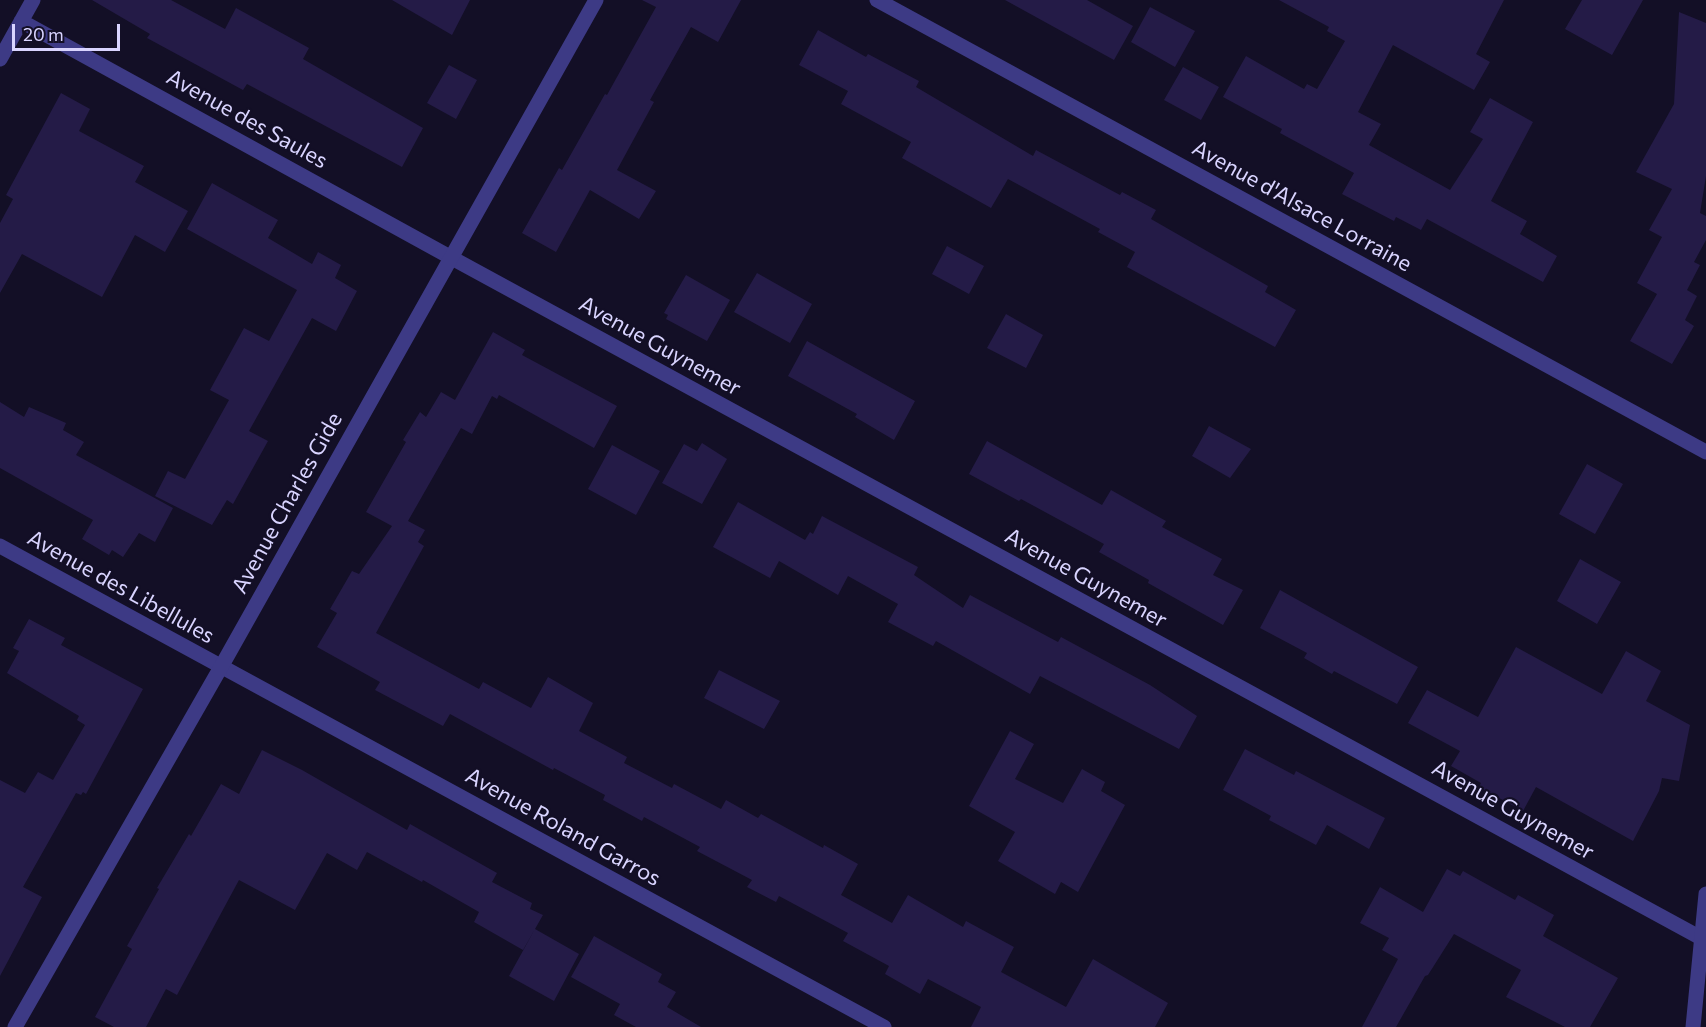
<!DOCTYPE html>
<html>
<head>
<meta charset="utf-8">
<style>
  body { margin:0 }
  #map { position:relative; width:1706px; height:1027px; overflow:hidden; background:#130f26; font-family:Commissioner,sans-serif }
  canvas { display:block }
  .scale { position:absolute; left:12px; top:24px; width:108px; height:27px; box-sizing:border-box; border:3px solid #d9d4ff; border-top:0; padding-left:8px; font-size:18px; line-height:21px; white-space:nowrap; color:#d9d4ff; -webkit-text-stroke:4px #130f26; paint-order:stroke }
</style>
</head>
<body>
<div id="map">
<canvas width="1706" height="1027"></canvas>
<div class="scale">20 m</div>
</div>
<script>
const context = document.querySelector('canvas').getContext('2d');
context.lineJoin = 'round';
function fill(path, color) { context.fillStyle = color; context.fill(path, 'evenodd'); }
const toPath = rows => new Path2D(rows.map(r => 'M' + r).join(''));
function strokePath(path, color, width, dash) { context.strokeStyle = color; context.lineWidth = width; context.lineCap = dash ? 'butt' : 'round'; context.setLineDash(dash || []); context.stroke(path); }
function write(font, color, halo, rows, align = 'center') {
  context.font = font + ' Commissioner,sans-serif'; context.lineWidth = 4.5; context.setLineDash([]); context.textBaseline = 'middle'; context.strokeStyle = halo; context.fillStyle = color; for (const [text, x, y, turn = 0] of rows) {
    context.save(); context.translate(x, y); context.rotate((+turn || 0) * Math.PI / 180); context.textAlign = isNaN(turn) ? turn : align; if (halo) context.strokeText(text, 0, 0); context.fillText(text, 0, 0); context.restore();
  }
}
fill(toPath([
  [92,0,171,0,225,29,236,8,309,48,303,59,423,128,402,167,247,84,243,90,147,38,150,34],
  [392,0,470,0,452,35],
  [642,0,741,0,718,42,691,27,650,100,654,102,617,170,656,191,639,219,590,190,556,252,522,233,559,168,562,170,605,94,607,95,656,7],
  [1005,0,1087,0,1133,26,1114,60],
  [1279,0,1504,0,1476,54,1490,62,1474,90,1393,45,1358,112,1381,124,1369,145,1450,190,1483,139,1470,132,1490,98,1533,122,1491,201,1527,221,1520,234,1557,256,1543,282,1427,219,1421,230,1396,217,1394,221,1342,194,1354,173,1280,133,1282,129,1223,97,1246,56,1304,89,1307,84,1317,89,1345,41,1327,31,1329,27],
  [1582,0,1643,0,1612,55,1565,29],
  [1150,7,1195,31,1175,67,1131,42],
  [1679,12,1706,23,1706,176,1700,213,1706,216,1706,240,1694,262,1700,265,1687,290,1697,296,1685,320,1694,326,1672,364,1630,341,1657,294,1637,283,1662,237,1649,230,1672,189,1636,172,1674,104],
  [818,30,866,57,868,54,919,81,916,87,1033,156,1036,150,1120,195,1122,192,1156,210,1151,219,1268,286,1265,292,1296,310,1275,347,1127,267,1135,252,1098,232,1100,229,1008,179,991,208,902,158,911,142,841,104,848,91,799,65],
  [449,65,477,80,456,119,427,103],
  [1183,67,1219,87,1201,120,1164,100],
  [61,93,90,109,79,131,144,166,135,182,188,211,165,252,135,235,102,297,22,254,0,293,0,223,13,199,6,195],
  [212,183,278,220,268,238,312,264,318,252,341,265,335,278,357,291,336,331,312,318,249,431,268,441,233,504,227,500,212,525,155,496,168,471,185,479,229,400,210,390,244,328,269,341,297,290,187,229],
  [947,246,984,266,969,294,932,274],
  [757,273,812,304,790,343,734,312],
  [686,275,730,300,707,341,666,319,668,315,664,313],
  [1006,314,1043,335,1026,368,987,348],
  [493,332,525,350,522,355,617,406,594,448,499,395,497,399,492,396,472,434,461,428,408,521,425,530,418,542,424,546,376,633,479,689,483,682,531,708,548,677,593,703,579,731,627,757,624,763,672,788,674,784,721,809,726,800,758,818,761,814,823,848,824,845,858,864,841,895,892,923,908,895,963,927,966,921,1014,947,1001,972,1066,1007,1093,959,1168,1003,1155,1027,971,1027,981,1007,928,979,920,994,885,974,889,966,843,941,848,933,779,896,776,902,747,887,752,880,697,851,700,847,644,817,642,821,603,800,605,795,554,768,553,770,450,714,443,726,375,690,380,682,317,647,337,613,330,609,352,571,359,574,392,526,366,512,406,442,403,440,420,412,426,417,441,392,455,400],
  [807,341,915,401,894,440,855,417,857,414,788,376],
  [0,402,24,417,29,407,66,423,63,430,84,442,76,455,173,508,155,542,139,533,123,557,112,550,109,555,82,539,93,520,0,468],
  [1209,426,1251,449,1230,478,1192,456],
  [987,441,1102,505,1111,490,1166,521,1162,527,1222,559,1213,575,1243,590,1223,625,1148,583,1149,580,1099,552,1104,544,1021,499,1019,501,969,474],
  [702,443,727,459,702,504,662,483,684,444,697,451],
  [612,445,660,471,636,515,588,489],
  [1587,464,1623,484,1595,534,1559,514],
  [738,502,805,540,810,532,813,534,822,516,918,567,914,575,963,608,970,595,1058,642,1061,637,1150,685,1197,716,1179,749,1040,676,1030,694,936,641,933,646,888,622,898,604,848,576,838,595,779,561,770,578,713,547],
  [1580,559,1621,582,1597,624,1557,601],
  [1280,590,1418,667,1397,704,1334,671,1332,674,1304,658,1307,653,1260,628],
  [29,619,65,638,61,645,143,689,86,794,83,792,81,795,76,793,23,887,42,897,0,976,0,780,25,793,38,772,53,780,85,725,77,720,79,716,7,673,19,651,13,648],
  [1516,647,1602,694,1626,651,1661,671,1646,701,1690,725,1679,781,1662,778,1659,791,1633,841,1536,787,1523,811,1479,787,1481,783,1451,766,1460,751,1408,723,1427,690,1478,717],
  [719,670,780,701,764,729,704,698],
  [1010,731,1034,744,1015,779,1063,803,1082,769,1105,782,1101,791,1125,805,1078,892,1061,882,1055,894,998,861,1015,832,969,806],
  [1245,749,1294,775,1296,771,1385,818,1369,849,1327,825,1316,845,1269,820,1271,816,1223,790],
  [262,750,302,770,407,830,410,824,497,873,492,882,532,903,530,909,543,915,523,950,474,922,479,912,423,880,422,882,367,852,357,870,327,853,295,910,239,880,177,995,166,989,146,1027,114,1027,95,1017,132,949,127,946,159,889,157,888,189,834,191,836,221,784,239,794],
  [1447,869,1460,876,1463,871,1515,900,1518,895,1554,915,1543,936,1618,978,1590,1027,1565,1027,1506,997,1521,970,1454,934,1428,975,1425,976,1396,1027,1362,1027,1398,959,1382,950,1389,938,1360,923,1380,887,1423,912],
  [535,929,579,954,554,1001,509,976],
  [594,936,662,974,658,982,676,992,667,1007,701,1027,636,1027,614,1015,620,1004,571,977]
]), '#241b47');
strokePath(toPath([
  [877,0,1706,452],
  [21,21,450,257,1701,938,1706,938],
  [0,59,33,0],
  [0,546,884,1027]
]), '#3d3a85', 15);
strokePath(toPath([
  [15,1027,221,667,596,0],
  [1693,1027,1706,894]
]), '#3d3a85', 15);
write('22px', '#d9d4ff', '#130f26', [
  ["Avenue des Saules",247,119,29],
  ["Avenue d'Alsace Lorraine",1302,206,29],
  ["Avenue Guynemer",660,346,29],
  ["Avenue Charles Gide",287,503,-61],
  ["Avenue Guynemer",1086,578,29],
  ["Avenue des Libellules",121,587,29],
  ["Avenue Guynemer",1513,810,29],
  ["Avenue Roland Garros",563,827,29]
]);
</script>
</body>
</html>
